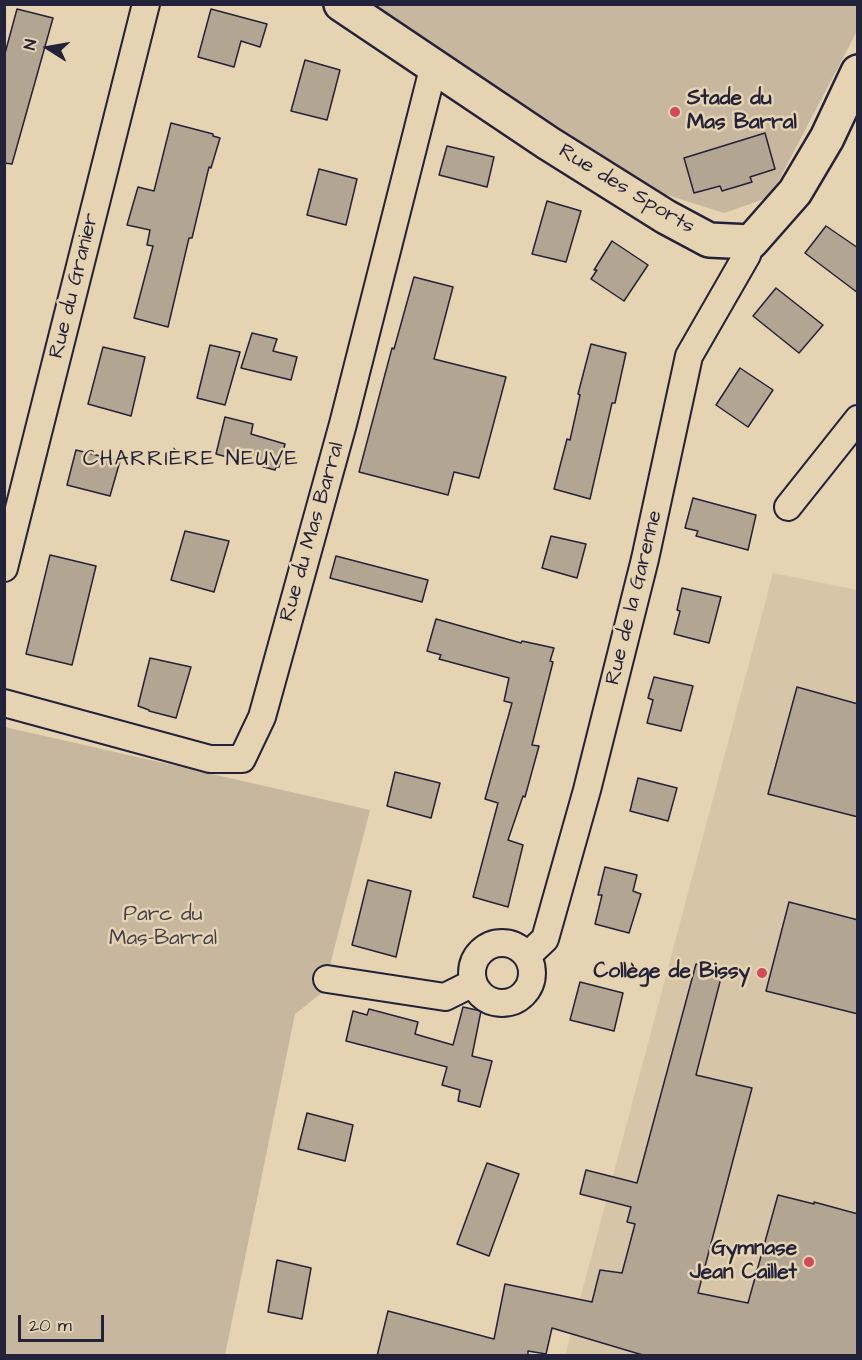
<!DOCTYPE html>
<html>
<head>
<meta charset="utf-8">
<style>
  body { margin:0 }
  #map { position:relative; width:862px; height:1360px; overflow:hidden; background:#e5d3b1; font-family:"Architects Daughter",sans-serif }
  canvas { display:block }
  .frame { position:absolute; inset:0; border:6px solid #22223b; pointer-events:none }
  .north { position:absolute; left:18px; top:18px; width:60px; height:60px; -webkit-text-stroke:4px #e5d3b1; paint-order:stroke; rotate:281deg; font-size:16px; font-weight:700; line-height:24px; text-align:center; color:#22223b }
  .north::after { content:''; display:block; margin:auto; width:21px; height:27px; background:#22223b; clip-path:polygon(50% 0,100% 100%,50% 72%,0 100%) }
  .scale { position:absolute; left:18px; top:1315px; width:86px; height:27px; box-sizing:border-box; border:3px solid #22223b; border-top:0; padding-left:8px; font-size:18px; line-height:21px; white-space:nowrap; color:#22223b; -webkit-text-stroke:4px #e5d3b1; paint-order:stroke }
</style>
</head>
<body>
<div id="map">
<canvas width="862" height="1360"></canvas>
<div class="frame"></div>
<div class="north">N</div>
<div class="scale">20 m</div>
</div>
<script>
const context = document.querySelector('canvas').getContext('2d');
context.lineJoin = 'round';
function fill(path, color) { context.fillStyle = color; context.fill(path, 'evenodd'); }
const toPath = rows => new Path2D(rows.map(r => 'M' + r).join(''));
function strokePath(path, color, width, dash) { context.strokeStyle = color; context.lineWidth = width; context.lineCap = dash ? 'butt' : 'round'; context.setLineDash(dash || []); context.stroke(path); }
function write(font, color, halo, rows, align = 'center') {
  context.font = font + ' "Architects Daughter",sans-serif'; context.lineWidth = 5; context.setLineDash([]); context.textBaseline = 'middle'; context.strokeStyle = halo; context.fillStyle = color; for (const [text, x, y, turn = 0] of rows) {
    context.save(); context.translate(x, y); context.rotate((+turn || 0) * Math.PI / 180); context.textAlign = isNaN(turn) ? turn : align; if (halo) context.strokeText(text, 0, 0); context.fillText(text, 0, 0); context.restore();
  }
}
fill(toPath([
  [773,573,857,590,857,1355,565,1356]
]), '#d6c5a7');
fill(toPath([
  [368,5,857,5,857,31,770,197,724,213,661,193],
  [5,727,370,810,323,992,295,1014,225,1355,5,1356]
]), '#c6b79e');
const building = toPath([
  [17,9,53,18,12,164,4,163,4,57,17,9],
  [211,9,267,24,260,47,241,41,234,67,198,57,211,9],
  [305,60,340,70,327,120,291,111,305,60],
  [171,123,213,134,213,136,220,138,211,168,209,167,192,238,189,238,168,327,134,318,153,246,147,245,150,230,127,225,138,187,154,191,171,123],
  [765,133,775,169,750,177,752,182,722,191,720,186,694,193,684,158,765,133],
  [447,146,494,157,487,187,439,175,447,146],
  [319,169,357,179,346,225,307,215,319,169],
  [547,201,581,211,566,262,532,254,547,201],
  [826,226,858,248,858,293,805,253,826,226],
  [612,241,648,265,624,301,591,279,597,270,594,270,612,241],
  [414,277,453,287,434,359,506,377,479,478,454,472,448,495,359,472,392,348,394,349,414,277],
  [776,288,823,325,799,353,753,316,776,288],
  [252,333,277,339,273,351,297,357,291,380,241,368,252,333],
  [591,344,626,353,615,403,612,403,590,499,554,489,567,439,570,440,580,395,578,394,591,344],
  [210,345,240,352,225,405,197,398,210,345],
  [103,347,145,357,131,416,88,404,103,347],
  [740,368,773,390,748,427,716,405,740,368],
  [225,417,253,424,251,434,285,444,279,467,276,467,275,470,216,454,225,417],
  [76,450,120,461,110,496,67,485,76,450],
  [693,498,756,515,748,550,696,536,698,531,685,528,693,498],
  [185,531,229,541,214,592,171,580,185,531],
  [551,536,586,544,577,578,542,568,551,536],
  [50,555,96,566,72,665,26,654,50,555],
  [336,556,428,580,422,602,330,578,336,556],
  [682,588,721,597,709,643,674,634,680,611,677,610,682,588],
  [436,619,521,643,522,641,554,648,550,661,553,662,532,745,539,746,525,797,523,796,508,840,523,845,508,907,473,897,498,803,485,799,512,703,504,701,509,678,439,659,441,655,427,651,436,619],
  [150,658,191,667,176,718,149,711,149,710,138,706,150,658],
  [654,677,693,686,681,731,647,723,653,700,648,698,654,677],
  [797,687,858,704,858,817,768,794,797,687],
  [395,772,440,783,431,818,387,806,395,772],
  [638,778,677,788,668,821,630,811,638,778],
  [605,867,637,875,633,891,641,894,629,933,595,924,602,895,598,895,605,867],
  [368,880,411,891,396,957,352,945,368,880],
  [789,902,858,920,858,1014,766,991,789,902],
  [696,964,723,970,696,1075,752,1088,698,1293,748,1303,778,1195,814,1204,814,1202,858,1214,858,1356,646,1356,552,1328,546,1354,528,1351,528,1356,377,1356,388,1311,494,1339,505,1284,592,1302,600,1270,622,1273,635,1224,627,1222,631,1207,580,1194,586,1170,637,1183,696,964],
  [580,982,623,993,614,1031,570,1020,580,982],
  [463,1007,481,1011,472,1056,492,1061,480,1107,458,1101,460,1090,442,1085,447,1067,346,1041,353,1011,367,1015,369,1009,418,1022,415,1034,453,1045,463,1007],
  [307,1113,353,1125,345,1161,298,1149,307,1113],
  [487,1163,519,1174,489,1256,457,1244,487,1163],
  [277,1260,311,1268,302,1319,268,1312,277,1260]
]);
fill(building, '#b2a591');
strokePath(building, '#22223b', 1.5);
const minor = toPath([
  [788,507,858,419],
  [4,568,146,4],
  [4,703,210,759,242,759,262,717,343,424,434,65],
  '472 973a30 30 0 1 1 60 0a30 30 0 1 1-60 0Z',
  [527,956,545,939,587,790,645,559,689,356,747,255,751,242],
  [327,979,445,997,473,983]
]);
const tertiary = toPath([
  [341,4,548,143,666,217,709,240,751,242,795,192,827,138,858,72]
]);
strokePath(minor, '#22223b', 30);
strokePath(tertiary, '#22223b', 38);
strokePath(minor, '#e5d3b1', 26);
strokePath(tertiary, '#e5d3b1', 33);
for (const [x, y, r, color] of [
  [675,112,6,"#d1495b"],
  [762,973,6,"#d1495b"],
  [809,1262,6,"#d1495b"]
]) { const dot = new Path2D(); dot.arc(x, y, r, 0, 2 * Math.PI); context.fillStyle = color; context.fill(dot); strokePath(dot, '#e5d3b1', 2); }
write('bold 21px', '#22223b', '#e5d3b1', [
  ["Stade du",687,100,"left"],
  ["Mas Barral",687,124,"left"],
  ["Collège de Bissy",750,973],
  ["Gymnase",797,1250],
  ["Jean Caillet",797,1274]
], 'right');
write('21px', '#22223b', '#e5d3b1', [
  ["Rue des Sports",626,190,31],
  ["Rue du Granier",75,286,-76],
  ["Rue du Mas Barral",313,532,-74],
  ["Rue de la Garenne",635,598,-76]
]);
write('21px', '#43404f', '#e5d3b1', [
  ["Parc du",163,916],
  ["Mas-Barral",163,940]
]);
context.letterSpacing = '1.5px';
write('22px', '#22223b', '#e5d3b1', [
  ["CHARRIÈRE NEUVE",191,460]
]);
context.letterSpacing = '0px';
</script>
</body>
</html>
